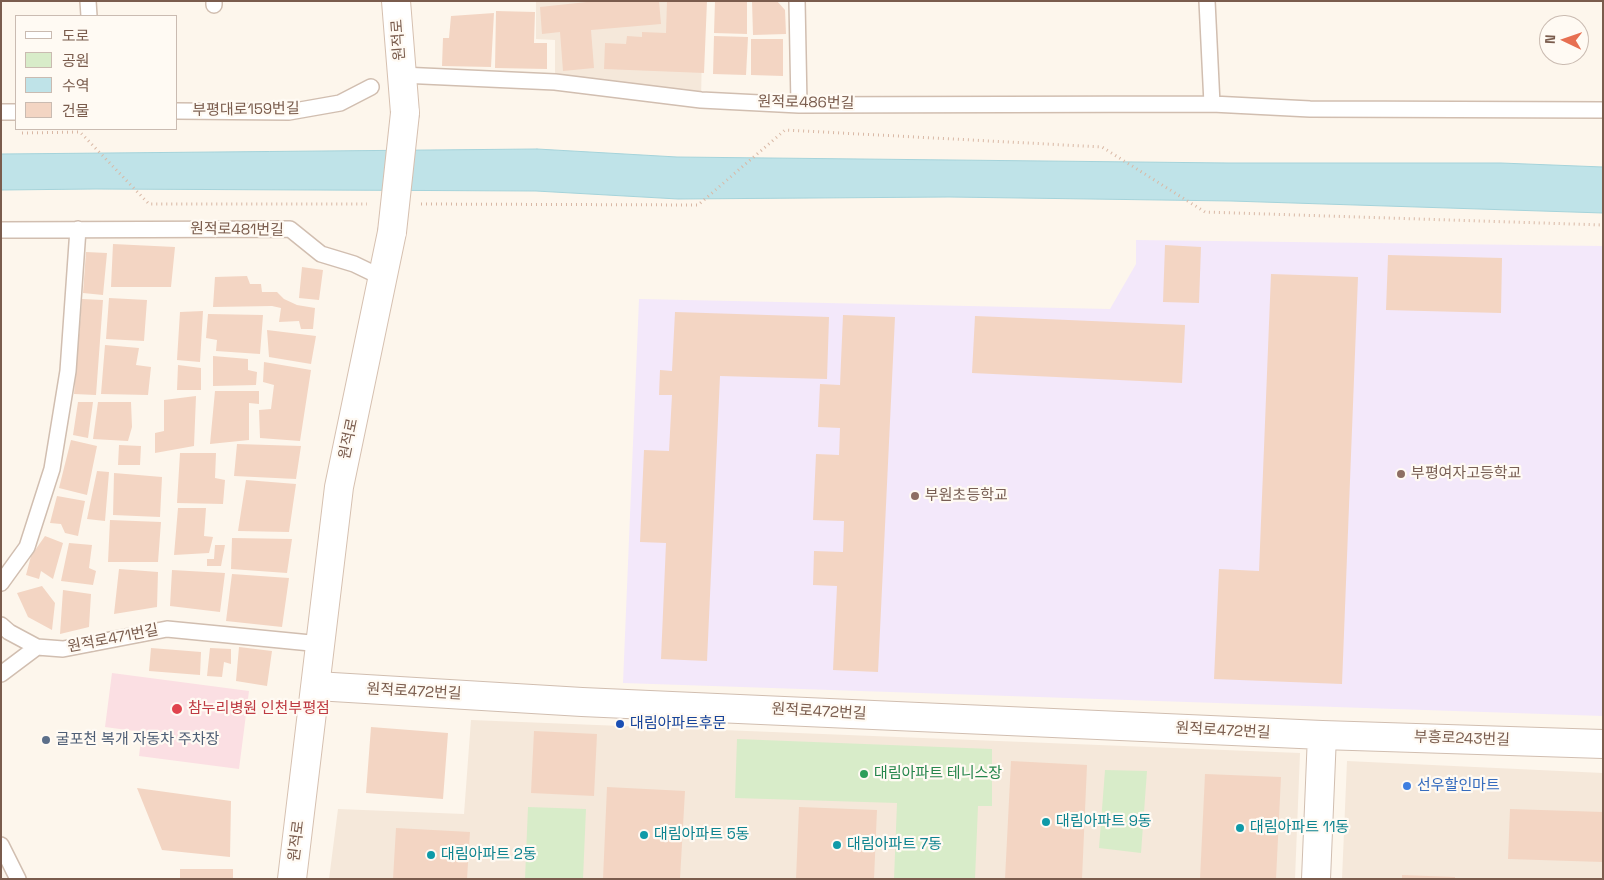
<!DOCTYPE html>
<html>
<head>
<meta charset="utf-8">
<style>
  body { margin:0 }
  #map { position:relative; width:1604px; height:880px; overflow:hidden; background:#fdf6ec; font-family:"Space Grotesk","Noto Sans KR",sans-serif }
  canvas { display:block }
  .frame { position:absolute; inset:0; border:2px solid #7a5c4d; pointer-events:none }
  .legend { position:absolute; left:15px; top:15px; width:162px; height:115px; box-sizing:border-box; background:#fffaf3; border:1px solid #cabbb1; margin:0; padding:6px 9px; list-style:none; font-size:15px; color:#7a5c4d }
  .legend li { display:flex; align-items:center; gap:10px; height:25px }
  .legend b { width:25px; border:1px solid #cabbb1 }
  .north { position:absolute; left:1539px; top:15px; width:50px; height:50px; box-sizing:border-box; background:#fffaf3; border:1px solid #cabbb1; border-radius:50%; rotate:273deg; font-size:14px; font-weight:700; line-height:20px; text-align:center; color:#7a5c4d }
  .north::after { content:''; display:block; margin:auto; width:18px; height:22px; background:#e76f51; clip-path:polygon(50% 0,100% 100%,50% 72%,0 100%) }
</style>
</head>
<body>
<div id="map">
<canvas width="1604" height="880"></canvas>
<div class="frame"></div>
<ul class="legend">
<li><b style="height:6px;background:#fff"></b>도로</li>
<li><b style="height:14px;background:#d8ecc9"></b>공원</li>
<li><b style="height:14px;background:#bfe3e8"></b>수역</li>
<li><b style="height:14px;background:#f3d5c3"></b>건물</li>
</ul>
<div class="north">N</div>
</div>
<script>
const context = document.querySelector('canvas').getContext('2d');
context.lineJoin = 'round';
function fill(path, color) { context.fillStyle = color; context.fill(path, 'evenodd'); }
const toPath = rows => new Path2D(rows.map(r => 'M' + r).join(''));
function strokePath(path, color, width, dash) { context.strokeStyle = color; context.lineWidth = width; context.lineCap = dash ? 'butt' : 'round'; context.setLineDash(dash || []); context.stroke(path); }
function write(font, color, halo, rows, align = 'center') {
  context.font = font + ' "Space Grotesk","Noto Sans KR",sans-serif'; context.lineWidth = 4.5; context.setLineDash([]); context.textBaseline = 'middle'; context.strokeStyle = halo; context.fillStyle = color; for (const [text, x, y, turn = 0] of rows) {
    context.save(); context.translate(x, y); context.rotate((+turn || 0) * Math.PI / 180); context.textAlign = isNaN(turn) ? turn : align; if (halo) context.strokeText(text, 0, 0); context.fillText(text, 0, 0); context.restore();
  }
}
fill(toPath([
  [536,1,703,1,701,100,555,82,555,40,536,39],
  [471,720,1300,753,1295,879,329,879,338,809,464,814],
  [1347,761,1603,773,1603,879,1342,879]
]), '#f5e8da');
fill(toPath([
  [1136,240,1603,246,1603,716,623,683,639,299,1110,309,1136,264]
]), '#f3e8fa');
fill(toPath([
  [112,673,249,691,239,769,139,756,142,732,105,727]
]), '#fbdfe3');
fill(toPath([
  [737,739,992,749,992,806,978,806,975,879,894,879,897,803,735,798],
  [1105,770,1147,771,1141,853,1099,848],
  [528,807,586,809,583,879,525,879]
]), '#d8ecc9');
const water = toPath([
  [537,149,677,157,1229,163,1501,163,1603,167,1603,213,1231,201,949,197,678,199,536,191,95,189,1,190,1,154,537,149]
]);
fill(water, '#bfe3e8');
strokePath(water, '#a5d3da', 1);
fill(toPath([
  [596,1,659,1,661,24,591,30,594,68,563,71,560,32,542,34,540,7],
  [667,1,707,1,704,73,604,69,605,43,626,44,627,36,642,37,642,32,666,33],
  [715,1,747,1,747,34,714,33],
  [752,1,777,1,785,10,786,34,753,35],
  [496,11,535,12,534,43,547,43,547,69,495,68],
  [494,13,491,67,442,66,443,38,449,38,451,16],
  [714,36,748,37,746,75,713,74],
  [751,39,783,39,783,76,751,75],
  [113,244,175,247,171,287,111,287],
  [1165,245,1201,247,1199,303,1163,302],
  [86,252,107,253,103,295,83,293],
  [1388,255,1502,258,1501,313,1386,310],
  [302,267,323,270,319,300,299,298],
  [1271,274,1358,277,1342,684,1214,679,1219,569,1259,571],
  [247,276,250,284,261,284,262,292,277,292,284,299,297,305,315,308,313,329,301,329,299,321,279,322,281,308,272,306,213,307,215,277],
  [109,298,147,300,144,341,106,339],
  [82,299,103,300,96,395,74,394],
  [203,311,200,362,177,360,180,312],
  [675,312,829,317,827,379,720,376,707,661,661,659,666,543,640,542,644,450,669,451,672,395,659,395,660,370,672,371],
  [208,314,263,315,260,354,216,351,217,340,206,338],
  [843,315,895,317,878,672,833,670,837,586,813,585,814,551,843,552,844,521,813,520,816,454,839,455,840,428,818,427,820,384,840,385],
  [975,316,1185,325,1182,383,972,373],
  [267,330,316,336,311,364,269,357],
  [105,345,139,348,136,365,151,367,148,395,101,394],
  [213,356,248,359,248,370,257,372,256,385,213,386],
  [264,362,311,370,300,441,260,438,259,410,271,409,274,385,263,382],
  [178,365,201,368,201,390,177,390],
  [215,391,259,391,259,404,249,403,249,440,210,444],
  [196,396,194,446,155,453,155,433,164,431,164,400],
  [78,402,93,402,88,438,73,435],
  [98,402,131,402,132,427,128,441,93,439],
  [71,440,97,446,87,495,59,488],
  [237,444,301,446,296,479,234,476],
  [119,445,141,446,140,465,118,465],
  [180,453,216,453,215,478,225,480,223,504,177,503],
  [97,471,109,472,105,521,87,519],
  [114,473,162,477,160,517,113,515],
  [246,480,296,484,289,532,238,531],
  [57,496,85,501,78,536,65,533,61,524,50,523],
  [178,508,206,508,204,536,213,537,209,553,174,555],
  [110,520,161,522,158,562,108,562],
  [45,536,63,543,53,579,41,571,39,579,26,575,31,556],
  [232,538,292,539,287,573,231,569],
  [69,543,92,545,89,568,96,571,93,585,61,581],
  [215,545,225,545,221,566,207,566,207,559,214,559],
  [119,569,158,572,157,607,114,614],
  [172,570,225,573,220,612,170,606],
  [232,574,289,578,282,627,226,621],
  [42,586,55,603,52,630,28,617,17,593],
  [63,590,91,594,89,627,60,634],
  [239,647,272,651,267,686,236,681],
  [151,648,201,652,200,675,149,671],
  [210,648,231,649,231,664,224,662,222,677,207,676],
  [371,727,448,733,443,799,366,793],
  [534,731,597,734,594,796,531,793],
  [1011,761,1087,765,1082,879,1005,879],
  [1205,774,1281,777,1276,879,1200,879],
  [607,787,685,791,680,879,603,879],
  [137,788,231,801,230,857,162,850],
  [799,807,877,810,874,879,796,879],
  [1510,809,1603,812,1603,862,1508,859],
  [396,828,470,832,467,879,393,879],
  [180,869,233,869,233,879,180,879],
  [1402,875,1455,877,1455,879,1402,879]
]), '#f3d5c3');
const service = toPath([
  [88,1,89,16],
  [214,1,214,5],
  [797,1,799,105],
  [1207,1,1212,104],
  [401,75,555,82,701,100,799,105,1212,104,1310,109,1603,110],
  [176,111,289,112,340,103,371,87],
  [1,112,16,112],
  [1,230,290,229,321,254,354,264,383,278],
  [1,583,27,547,52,469,68,371,78,229],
  [1,625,9,632,37,647,63,649,167,629,321,644],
  [1,674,37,647],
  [1,845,18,879]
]);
const minor = toPath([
  [316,686,582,702,1322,735,1603,744],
  [1316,879,1322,735]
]);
const secondary = toPath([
  [396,1,405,113],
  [292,879,339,487,392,232]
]);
strokePath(service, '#d1beb0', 18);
strokePath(minor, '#d1beb0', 30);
strokePath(secondary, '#d6c0b0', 30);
strokePath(toPath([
  [22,133,80,132,149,204,367,204],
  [421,204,698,205,785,130,1102,147,1205,212,1603,225]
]), '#d9b8a5', 3, [1, 4]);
strokePath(service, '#fff', 15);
strokePath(minor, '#fff', 28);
strokePath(secondary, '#fff', 28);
const secondaryBridge = toPath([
  [392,232,405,113]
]);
strokePath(secondaryBridge, '#d6c0b0', 30, []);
strokePath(secondaryBridge, '#fff', 28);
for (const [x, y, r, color] of [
  [1401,474,5,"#8d6e63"],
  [915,496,5,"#8d6e63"],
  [177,709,6,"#e0444e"],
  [620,724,5,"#1a4fb4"],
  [46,740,5,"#5c6f8a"],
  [864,774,5,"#2e9e5b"],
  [1407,786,5,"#3f7fe0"],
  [1046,822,5,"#0f9aa8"],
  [1240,828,5,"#0f9aa8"],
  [644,835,5,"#0f9aa8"],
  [837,845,5,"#0f9aa8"],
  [431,855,5,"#0f9aa8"]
]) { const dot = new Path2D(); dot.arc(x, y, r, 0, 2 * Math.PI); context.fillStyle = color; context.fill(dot); strokePath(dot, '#fffaf3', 2); }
write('15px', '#7a5c4d', '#fffaf3', [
  ["원적로",399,40,-94],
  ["원적로486번길",806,103,1],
  ["부평대로159번길",246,110,-1],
  ["원적로481번길",237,230,1],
  ["원적로",349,439,-78],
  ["원적로471번길",113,639,-11],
  ["원적로472번길",414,692,3],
  ["원적로472번길",819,712,3],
  ["원적로472번길",1223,731,3],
  ["부흥로243번길",1462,739,2],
  ["원적로",297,841,-83]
]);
write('15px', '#785e54', '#fffaf3', [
  ["부평여자고등학교",1411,474],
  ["부원초등학교",925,496]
], 'left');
write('15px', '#be3a42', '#fffaf3', [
  ["참누리병원 인천부평점",188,709]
], 'left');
write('15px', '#164399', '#fffaf3', [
  ["대림아파트후문",630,724]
], 'left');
write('15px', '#4e5e75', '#fffaf3', [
  ["굴포천 복개 자동차 주차장",56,740]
], 'left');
write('15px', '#27864d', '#fffaf3', [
  ["대림아파트 테니스장",874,774]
], 'left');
write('15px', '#366cbe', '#fffaf3', [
  ["선우할인마트",1417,786]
], 'left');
write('15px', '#0d838f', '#fffaf3', [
  ["대림아파트 9동",1056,822],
  ["대림아파트 11동",1250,828],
  ["대림아파트 5동",654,835],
  ["대림아파트 7동",847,845],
  ["대림아파트 2동",441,855]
], 'left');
</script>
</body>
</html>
